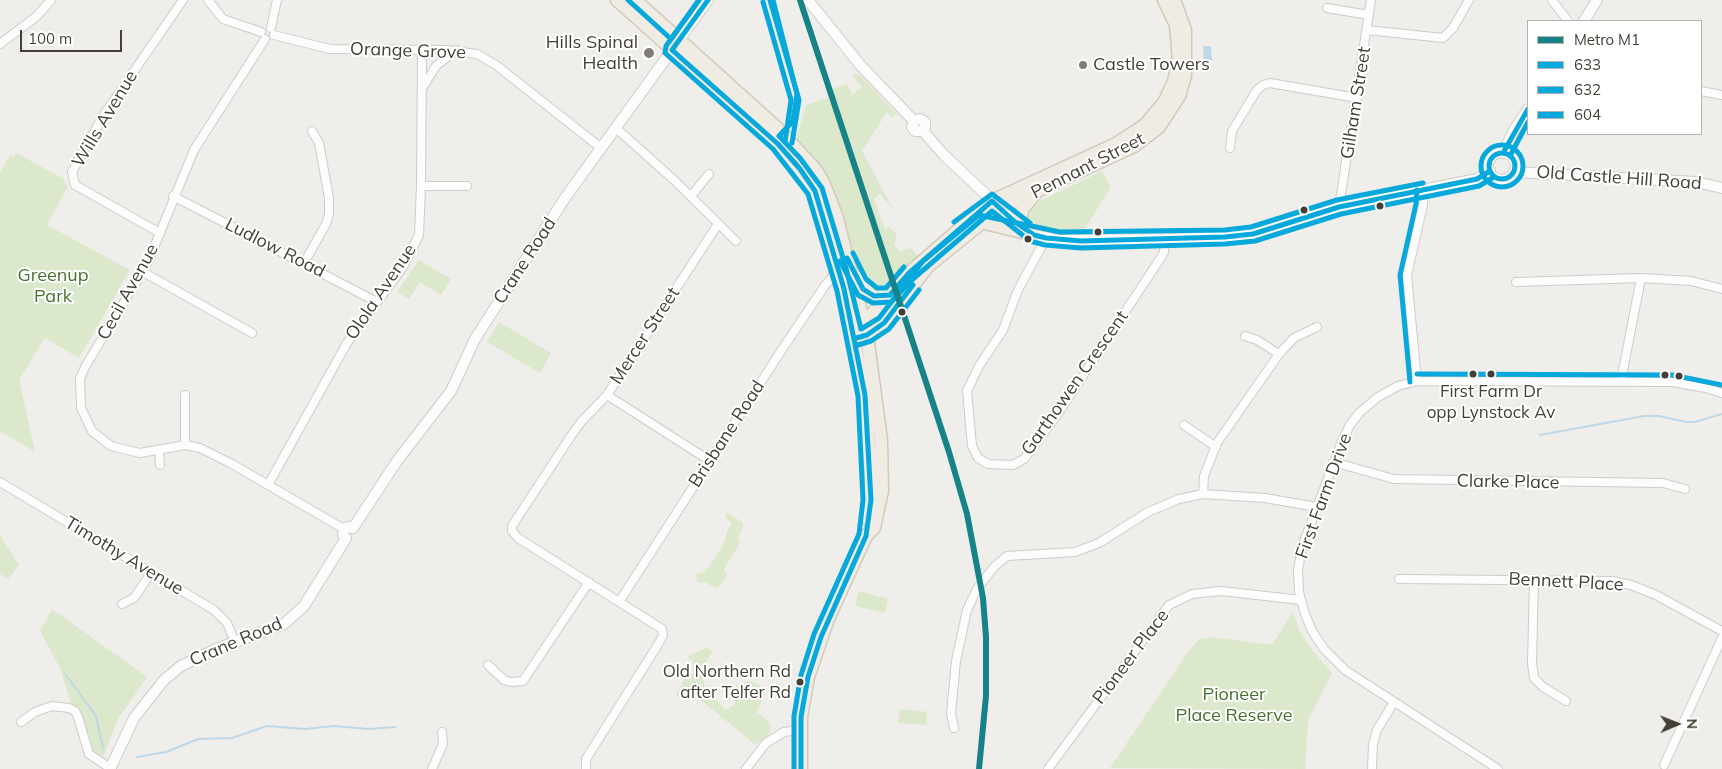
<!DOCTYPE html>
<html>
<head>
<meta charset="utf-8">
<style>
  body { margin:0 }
  #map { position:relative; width:1722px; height:769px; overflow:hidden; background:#efeeea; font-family:Mulish,sans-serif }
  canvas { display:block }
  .legend { position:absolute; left:1527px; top:20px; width:175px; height:115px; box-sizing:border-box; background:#fff; border:1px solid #b5b3af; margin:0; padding:6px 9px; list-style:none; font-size:15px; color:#454037 }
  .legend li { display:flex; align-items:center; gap:10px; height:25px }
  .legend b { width:25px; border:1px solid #b5b3af }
  .north { position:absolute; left:1652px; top:699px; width:50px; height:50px; -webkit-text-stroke:4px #fff; paint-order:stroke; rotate:89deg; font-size:14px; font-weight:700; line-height:20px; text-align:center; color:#454037 }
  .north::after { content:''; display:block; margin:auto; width:18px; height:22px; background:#454037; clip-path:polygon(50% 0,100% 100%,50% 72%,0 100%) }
  .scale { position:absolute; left:20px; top:30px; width:102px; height:22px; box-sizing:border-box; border:2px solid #454037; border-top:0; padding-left:6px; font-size:15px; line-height:18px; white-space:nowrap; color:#454037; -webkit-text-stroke:4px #fff; paint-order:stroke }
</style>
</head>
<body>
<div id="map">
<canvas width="1722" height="769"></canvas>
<ul class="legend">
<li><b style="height:6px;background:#168388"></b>Metro M1</li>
<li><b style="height:6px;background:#07a9dd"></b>633</li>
<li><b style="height:6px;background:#07a9dd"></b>632</li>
<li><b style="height:6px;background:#07a9dd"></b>604</li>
</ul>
<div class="north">N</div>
<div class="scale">100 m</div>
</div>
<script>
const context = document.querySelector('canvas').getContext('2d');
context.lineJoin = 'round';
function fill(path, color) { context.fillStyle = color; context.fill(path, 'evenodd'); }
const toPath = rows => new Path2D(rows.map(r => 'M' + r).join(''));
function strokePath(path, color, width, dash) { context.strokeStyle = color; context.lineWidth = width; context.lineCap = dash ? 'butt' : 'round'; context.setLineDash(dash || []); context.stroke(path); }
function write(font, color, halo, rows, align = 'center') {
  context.font = font + ' Mulish,sans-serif'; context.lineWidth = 4; context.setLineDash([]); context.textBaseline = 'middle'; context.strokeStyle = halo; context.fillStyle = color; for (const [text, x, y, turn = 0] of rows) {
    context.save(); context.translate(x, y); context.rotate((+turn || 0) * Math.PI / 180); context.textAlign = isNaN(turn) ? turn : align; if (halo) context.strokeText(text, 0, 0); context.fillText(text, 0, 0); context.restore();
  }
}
fill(toPath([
  [855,73,860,75,897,114,892,117,887,112,862,151,893,209,880,194,874,199,885,230,889,227,897,235,894,244,899,251,911,248,919,257,882,290,871,290,863,280,849,237,796,139,806,105,834,96,832,89,847,84,852,95,862,87,852,76],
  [16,153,62,178,68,186,47,225,130,270,79,358,45,338,19,380,35,452,0,431,0,172,10,155,14,157],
  [1102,171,1111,187,1084,230,1052,231,1037,226,1027,219,1025,214,1034,204],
  [419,260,451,279,441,295,420,282,409,299,397,292],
  [499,322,551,353,540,373,487,342],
  [727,512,743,523,743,528,738,537,740,543,724,569,727,577,720,586,715,588,707,583,697,582,696,574,704,572,709,567,723,545,728,529,731,526,731,522,725,518],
  [0,535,19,565,8,579,0,574],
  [859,591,888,599,885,613,855,606],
  [52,609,147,677,118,719,103,757,91,752,72,707,60,668,40,631],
  [1293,612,1300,632,1313,651,1332,673,1308,720,1305,769,1110,768,1185,656,1199,639,1211,637,1272,645],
  [706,648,710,649,712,653,703,666,702,677,706,690,726,710,735,704,736,685,751,681,760,685,762,700,757,712,768,721,771,727,769,735,756,745,698,698,692,697,688,699,676,695,684,680,693,673,692,660,687,657],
  [900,709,927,712,926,725,898,723]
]), '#dce8cc');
fill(toPath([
  [1203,46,1211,46,1212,60,1204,61]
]), '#bed7e9');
strokePath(toPath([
  [1540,435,1644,416,1659,416,1686,422,1695,422,1722,414],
  [65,674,96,716,103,748],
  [137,757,166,752,198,739,232,738,267,726,305,729,334,726,369,729,395,727]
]), '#bed7e9', 2);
const minor = toPath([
  [208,0,223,19,261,32],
  [1552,0,1568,21],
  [1327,8,1369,15],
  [271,28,277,0],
  [1367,30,1443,38,1453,28,1469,0],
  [274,35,330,49,446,50,477,54,496,65,601,148],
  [265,39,194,150,148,262,85,367,80,379,81,408,92,431,111,446,140,453,185,445,200,448,232,464,344,529],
  [0,44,37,16,51,0],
  [423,87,436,66,456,50],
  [1701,91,1722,95],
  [616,128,674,180,736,241],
  [1230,148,1232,131,1257,90,1263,85,1270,83,1357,98],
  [421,186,467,186],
  [173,196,377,302],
  [691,196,709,174],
  [1339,207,1371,0],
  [160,233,75,185,72,172,103,116,183,0],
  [1046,238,1018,290,1003,330,979,366,967,391,972,446,978,458,988,464,1013,465,1024,459,1057,415,1160,259,1164,252,1165,239],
  [304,263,326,224,329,214,329,198,319,143,312,131],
  [143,272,252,333],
  [1516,282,1641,278,1691,281,1722,289],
  [1245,336,1257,340,1279,354],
  [1417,381,1407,275,1423,205,1424,190],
  [1621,381,1641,278],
  [185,395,185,445],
  [607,395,710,461],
  [1184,425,1216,447],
  [159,450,160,465],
  [1333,462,1394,479,1663,483,1685,489],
  [0,482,214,610,227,623,235,642],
  [268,485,347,343,403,267,419,235,421,186,422,50],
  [1203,494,1204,476,1217,443,1279,354,1294,338,1317,327],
  [1399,579,1612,581,1631,585,1656,595,1722,631],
  [1534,579,1532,663,1534,678,1543,687,1566,701],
  [619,602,781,351,826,284,839,270],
  [122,604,134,598,151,573],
  [488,665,504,680,511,682,523,681,589,582],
  [21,722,35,712,52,706,69,708,75,711,78,717,89,754,110,768],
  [954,728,951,713,956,661,967,610,977,589,994,567,1007,556,1075,552,1099,543,1148,512,1179,499,1203,494,1265,498,1317,507],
  [1664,765,1722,638],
  [432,769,443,744,442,732],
  [586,769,586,759,659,643,663,635,662,629,518,538,512,531,512,526,571,436,581,422,607,395,718,224],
  [746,769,766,743,784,732,800,730],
  [1048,769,1169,605,1192,594,1221,591,1301,600],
  [1372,769,1373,744,1377,730,1394,702],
  [1498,769,1345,670,1324,649,1312,631,1304,611,1299,592,1298,570,1302,547,1342,441,1350,425,1360,412,1378,397,1398,386,1417,381,1672,382,1706,388,1722,393]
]);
const tertiary = toPath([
  [808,0,861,66,914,121],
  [1584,21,1597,0],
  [679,40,708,0],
  [914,121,920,119,925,122,925,128,923,131],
  [914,121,912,127,915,131,923,131],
  [923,131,944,155,1015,222,1034,235,1059,240,1165,239,1225,237,1253,234,1339,207,1477,179,1490,171],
  '1488 166a14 14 0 1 1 28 0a14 14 0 1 1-28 0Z',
  [1503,153,1513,132,1528,109],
  [1515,172,1696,182,1722,188],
  [353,528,397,461,451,391,475,339,565,198,672,50],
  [346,538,343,535,344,529,348,527,353,528],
  [110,769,134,718,164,680,181,666,216,649,284,624,304,606,346,538]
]);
const primary = toPath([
  [617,0,778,144,800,169,815,191,844,289,865,395,871,476,871,500,868,519],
  [635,0,777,128,815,169,823,182,836,215,867,335,881,440,882,491,874,528,866,536,828,619,808,677,801,717,801,769],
  [981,222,1034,235],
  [1033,233,1023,225,1020,218,1023,208,1034,195],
  [856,277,870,294,877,297,890,295],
  [857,323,870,316,909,273,992,201,1116,144,1145,125,1165,101,1174,81,1179,61,1176,25,1164,0],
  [861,336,874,332,884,323,928,266,1000,208,1134,146,1159,127,1179,96,1185,76,1185,30,1174,0]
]);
strokePath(minor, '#cdccc8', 10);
strokePath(tertiary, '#cdccc8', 12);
strokePath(primary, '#d0cab9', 15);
strokePath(minor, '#fdfcfc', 8);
strokePath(tertiary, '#fdfcfc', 10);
strokePath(primary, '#f0ece4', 12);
strokePath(toPath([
  [708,0,672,50,778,144,800,169,815,191,844,289,865,395,871,500,866,536,821,637,808,677,801,717,801,769],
  [770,0,799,100,792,143],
  '1489 166a13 13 0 1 1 26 0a13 13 0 1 1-26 0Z',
  [1503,153,1528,109],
  [847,258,863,289,874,296,890,295,909,273,992,201,1015,222,1034,235,1046,238,1081,241,1225,237,1253,234,1339,207,1477,179,1490,171],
  [856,338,867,335,884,323,913,285]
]), '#07a9dd', 5);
strokePath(toPath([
  [699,0,666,46,665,53,773,149,808,194,837,291,858,396,863,500,859,534,814,634,801,675,794,716,794,769],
  [763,2,791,100,785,142],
  '1481 166a21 21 0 1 1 42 0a21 21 0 1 1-42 0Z',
  [1510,156,1528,122],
  [840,261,858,295,873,303,891,302,914,278,992,211,1030,241,1045,245,1081,248,1225,244,1255,241,1341,214,1479,186,1494,177],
  [858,345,871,341,889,329,919,290]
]), '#07a9dd', 5);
strokePath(toPath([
  [628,0,671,39,699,0],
  [773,0,797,94,793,121,779,136,800,158,822,188,846,268,861,329,879,318,923,261,979,215,1060,232,1225,230,1251,227,1337,200,1423,183],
  [954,222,992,194,1030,223],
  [853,253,866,279,877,288,886,288,904,267],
  [1417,374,1672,375,1722,385],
  [1410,382,1400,275,1416,204,1417,190]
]), '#07a9dd', 5);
strokePath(toPath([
  [800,0,949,452,967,514,983,598,986,637,986,696,979,769]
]), '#168388', 6);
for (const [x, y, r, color] of [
  [649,53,6,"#807d76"],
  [1083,65,5,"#807d76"],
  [1380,206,4.5,"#454037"],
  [1304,210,4.5,"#454037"],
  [1098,232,4.5,"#454037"],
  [1028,239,4.5,"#454037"],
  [902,312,4.5,"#454037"],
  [1473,374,4.5,"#454037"],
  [1491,374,4.5,"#454037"],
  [1665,375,4.5,"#454037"],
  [1679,376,4.5,"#454037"],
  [800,682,4.5,"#454037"]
]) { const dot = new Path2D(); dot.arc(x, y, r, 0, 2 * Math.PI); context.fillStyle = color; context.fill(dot); strokePath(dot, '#fff', 2); }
write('17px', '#454037', '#fff', [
  ["First Farm Dr",1491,392],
  ["opp Lynstock Av",1491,413],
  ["Old Northern Rd",791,672,"right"],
  ["after Telfer Rd",791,693,"right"]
]);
write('18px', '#454037', '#fff', [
  ["Hills Spinal",638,43],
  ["Health",638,64],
  ["Castle Towers",1093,65,"left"]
], 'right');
write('18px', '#454037', '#fff', [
  ["Orange Grove",408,51,2],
  ["Gilham Street",1356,103,-81],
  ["Wills Avenue",105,119,-59],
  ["Pennant Street",1088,166,-27],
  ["Old Castle Hill Road",1619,178,4],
  ["Ludlow Road",275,248,27],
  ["Crane Road",525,261,-57],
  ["Cecil Avenue",128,292,-61],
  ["Olola Avenue",381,292,-56],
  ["Mercer Street",645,336,-57],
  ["Garthowen Crescent",1075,383,-55],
  ["Brisbane Road",727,434,-57],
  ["Clarke Place",1508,482,1],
  ["First Farm Drive",1324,496,-70],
  ["Timothy Avenue",124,556,31],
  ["Bennett Place",1566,582,3],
  ["Crane Road",236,642,-23],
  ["Pioneer Place",1131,657,-53]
]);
write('18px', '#46712f', '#fff', [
  ["Greenup",53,276],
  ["Park",53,297],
  ["Pioneer",1234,695],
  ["Place Reserve",1234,716]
]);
</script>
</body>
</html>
